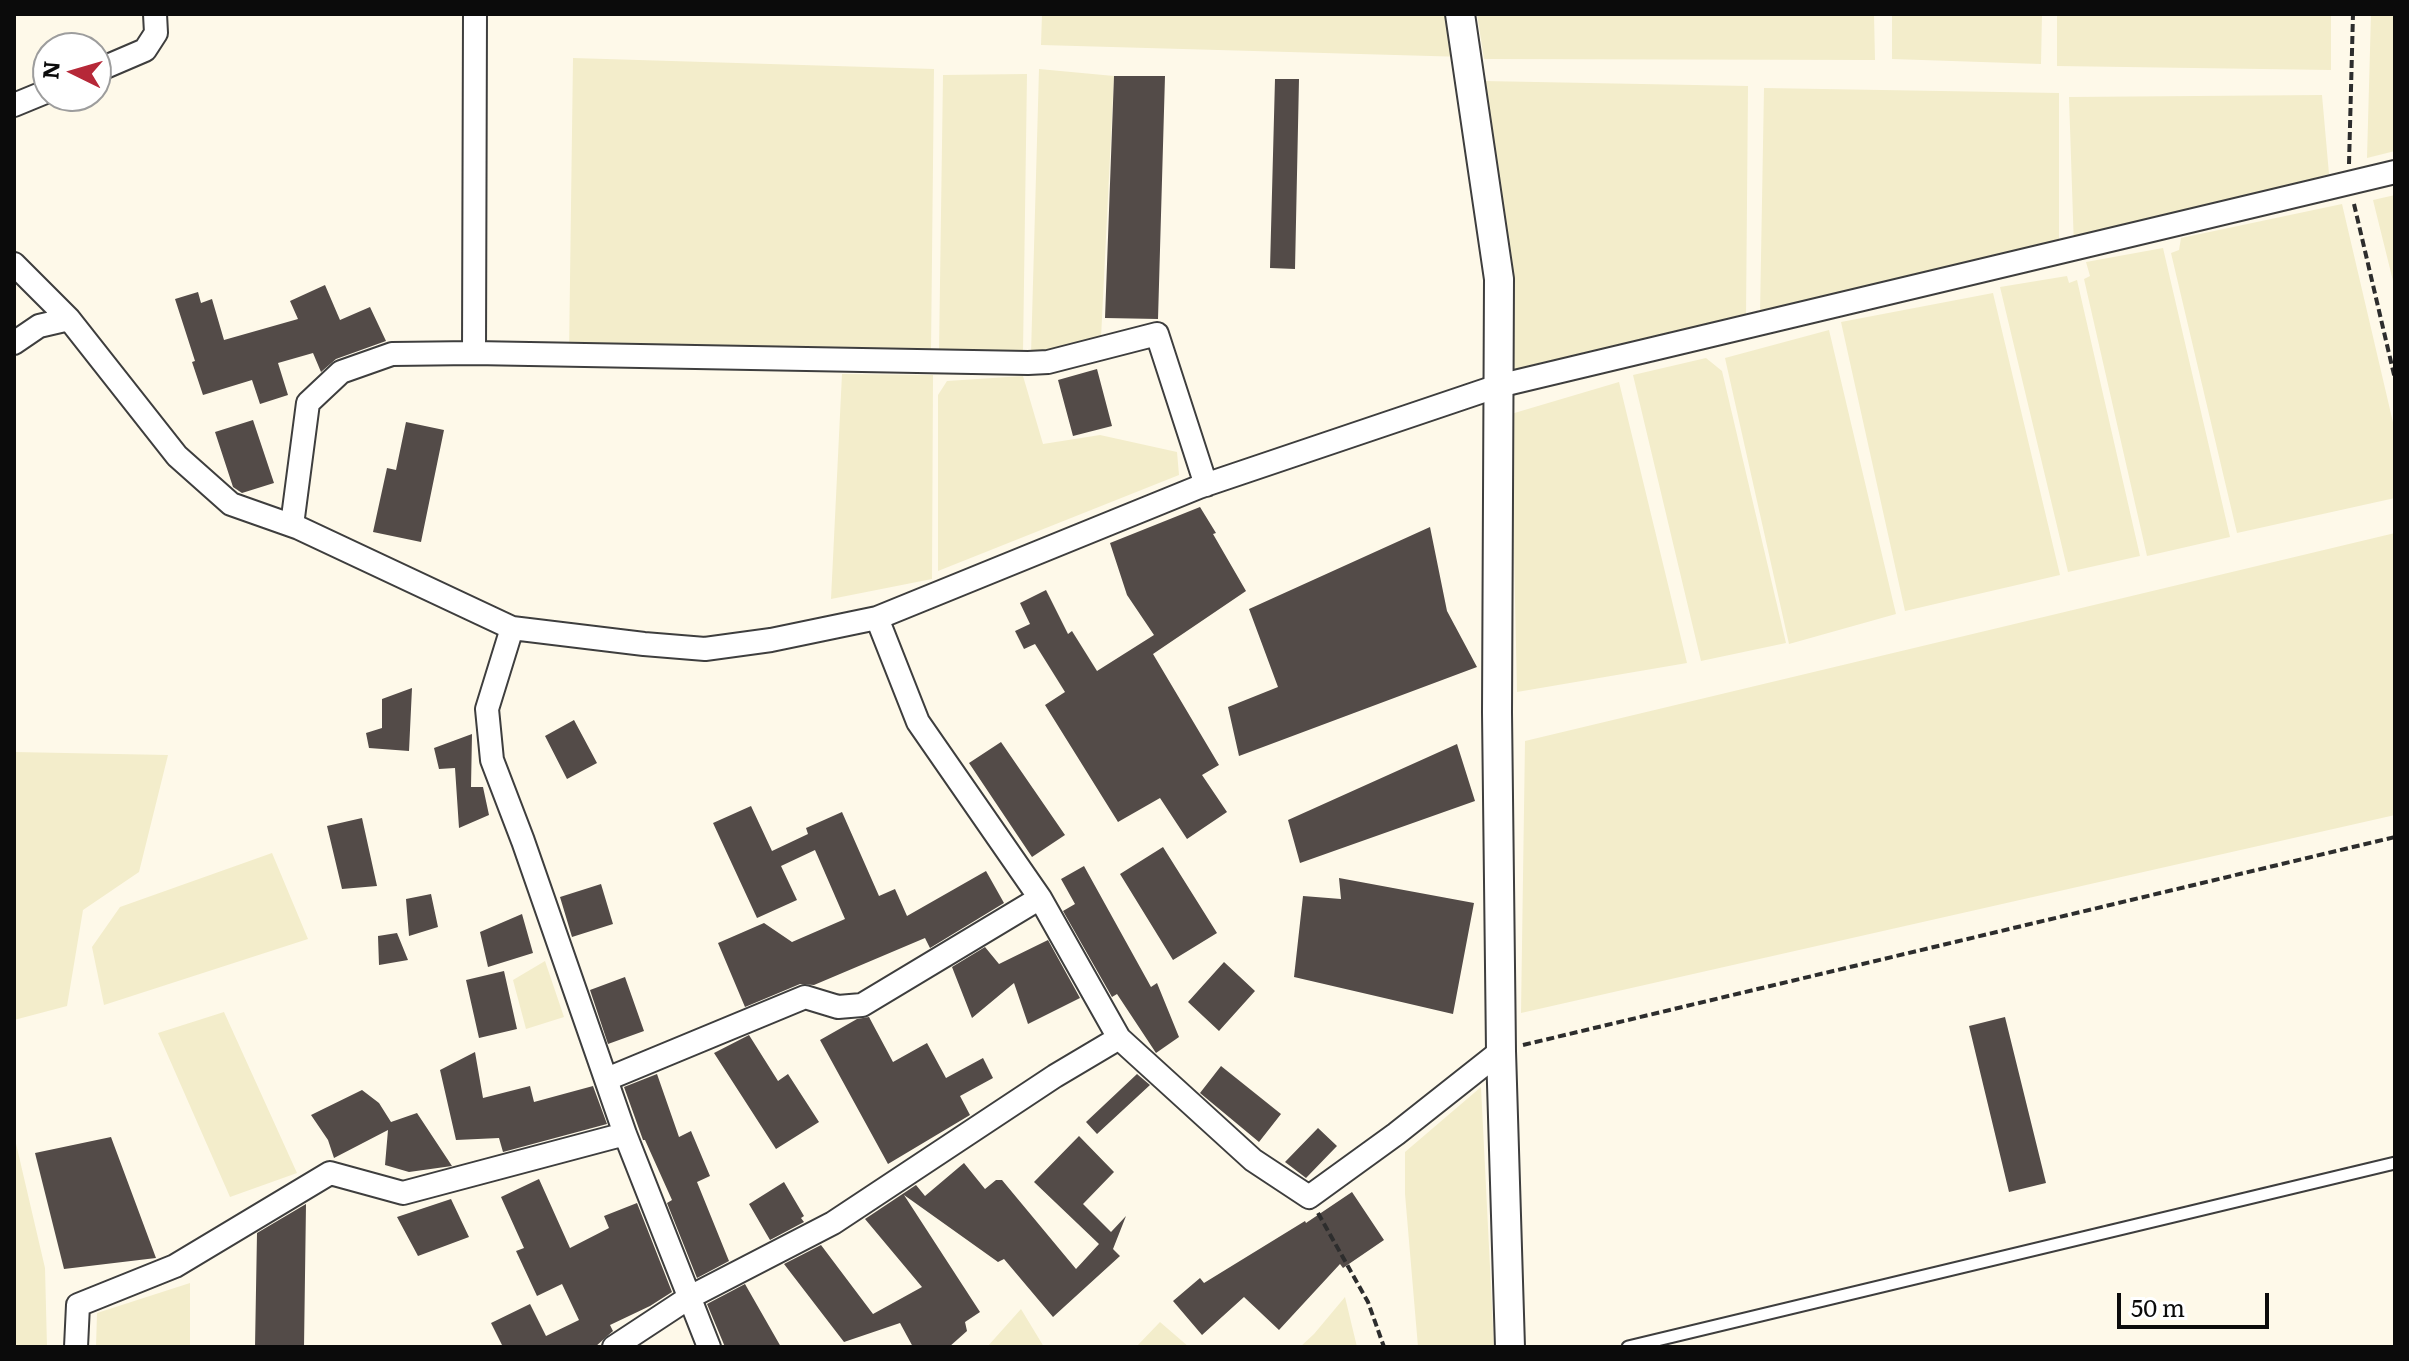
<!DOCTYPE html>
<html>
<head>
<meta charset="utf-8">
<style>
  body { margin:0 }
  #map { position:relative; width:2409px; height:1361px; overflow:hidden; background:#fef9e9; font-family:Literata,serif }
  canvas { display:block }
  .frame { position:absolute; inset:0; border:16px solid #0b0b0b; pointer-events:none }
  .north { position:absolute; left:32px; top:32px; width:80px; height:80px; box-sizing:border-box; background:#fff; border:2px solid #9d9d9d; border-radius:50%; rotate:275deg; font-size:22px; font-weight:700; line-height:32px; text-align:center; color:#0b0b0b }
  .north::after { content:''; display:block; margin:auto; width:28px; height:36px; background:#b62838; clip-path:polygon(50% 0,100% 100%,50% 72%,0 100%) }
  .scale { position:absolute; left:2117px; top:1293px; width:152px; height:36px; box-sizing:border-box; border:4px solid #0b0b0b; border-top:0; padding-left:10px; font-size:24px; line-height:28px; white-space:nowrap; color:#0b0b0b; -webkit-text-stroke:6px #fff; paint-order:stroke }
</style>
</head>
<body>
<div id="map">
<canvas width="2409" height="1361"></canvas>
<div class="frame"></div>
<div class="north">N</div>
<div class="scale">50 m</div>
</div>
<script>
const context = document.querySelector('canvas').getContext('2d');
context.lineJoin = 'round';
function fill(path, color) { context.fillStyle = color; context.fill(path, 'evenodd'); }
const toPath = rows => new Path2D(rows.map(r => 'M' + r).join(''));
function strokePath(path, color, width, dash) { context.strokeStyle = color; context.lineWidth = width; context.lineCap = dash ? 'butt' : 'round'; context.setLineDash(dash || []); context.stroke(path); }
fill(toPath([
  [1042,14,1460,14,1466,57,1041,45],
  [1477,14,1874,14,1875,60,1484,59],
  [1892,14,2042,14,2041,64,1892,59],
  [2057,14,2331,14,2331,70,2057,66],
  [2371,14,2395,14,2395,151,2367,158],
  [573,58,934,69,931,352,569,354],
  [1039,69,1114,76,1101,338,1048,362,1031,354],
  [1027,74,1023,352,939,352,943,75],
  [1483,81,1748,86,1746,318,1506,376],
  [1764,88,2059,93,2059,242,1760,314],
  [2322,95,2329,174,2074,248,2069,97],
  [2395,195,2395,289,2373,200],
  [2342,204,2395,431,2395,498,2237,533,2171,253,2179,250,2181,238],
  [2163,248,2230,537,2147,556,2084,279,2090,276,2086,262],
  [2067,276,2069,283,2077,280,2140,556,2068,572,2000,287],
  [1993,293,2060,575,1905,611,1841,322],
  [1829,330,1896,614,1789,644,1725,358],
  [1706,358,1722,371,1786,643,1701,661,1633,375],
  [842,374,933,375,932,579,831,599],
  [1023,376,1043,444,1100,435,1177,452,1179,475,938,571,938,395,947,381],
  [1619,382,1687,663,1517,692,1511,414],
  [2395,533,2395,815,1521,1013,1525,741],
  [14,752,168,755,139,872,83,910,67,1006,14,1020],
  [272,853,308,939,104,1005,92,947,120,907],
  [545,961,564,1017,526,1029,513,980],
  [224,1012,297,1173,230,1197,158,1033],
  [1481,1087,1494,1347,1418,1347,1405,1194,1405,1152],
  [14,1135,45,1268,47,1347,14,1347],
  [190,1283,190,1347,96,1347,97,1313],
  [1345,1297,1357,1347,1300,1347,1314,1334],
  [1021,1309,1044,1347,987,1347],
  [1160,1322,1189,1347,1136,1347]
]), '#f3edcb');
fill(toPath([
  [1114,76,1165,76,1158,319,1105,318],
  [1275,79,1299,79,1295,269,1270,268],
  [325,285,340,320,370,307,386,341,336,359,321,372,313,353,278,363,288,395,260,404,252,380,203,395,192,362,195,361,175,299,198,292,201,303,212,299,224,340,298,319,290,301],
  [1097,369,1112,426,1073,436,1058,380],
  [253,420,274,483,242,493,233,487,215,432],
  [406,422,444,430,421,542,373,532,387,468,396,470],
  [1200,507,1216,533,1213,534,1246,591,1153,654,1219,765,1202,775,1227,812,1187,839,1160,798,1118,822,1045,705,1065,692,1035,644,1024,649,1015,631,1030,624,1020,603,1046,590,1068,634,1072,631,1097,671,1154,635,1127,595,1110,543],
  [1430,527,1447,611,1477,667,1239,756,1228,707,1278,687,1249,609],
  [412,688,409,751,369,748,366,733,382,728,382,699],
  [574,720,597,763,567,779,545,736],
  [472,734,471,787,483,787,489,815,459,828,455,768,439,769,434,748],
  [1001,742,1065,835,1032,857,969,763],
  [1457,744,1475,801,1300,863,1288,820],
  [751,806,772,851,808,834,806,828,842,812,879,896,895,889,907,916,986,871,1004,903,930,948,925,938,814,985,800,984,745,1007,718,943,764,923,792,942,845,919,815,850,781,866,797,900,757,918,713,823],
  [362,818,377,886,342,889,327,826],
  [1163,847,1217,933,1173,960,1120,874],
  [1084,866,1151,987,1157,983,1179,1037,1156,1053,1117,994,1112,997,1063,911,1075,904,1061,879],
  [1339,878,1474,903,1453,1014,1294,977,1303,896,1341,899],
  [601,884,613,924,572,937,560,897],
  [431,894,438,927,409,936,406,899],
  [522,914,533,953,488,967,480,932],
  [397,933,408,960,379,965,378,936],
  [1048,940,1080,998,1028,1024,1014,983,972,1018,952,967,985,947,999,964],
  [1224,962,1255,991,1219,1031,1188,1002],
  [504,971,517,1029,479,1038,466,980],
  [625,977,644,1031,608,1044,590,990],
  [869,1017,893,1062,927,1043,946,1078,983,1058,993,1078,960,1096,970,1115,888,1164,820,1040,857,1019],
  [2005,1017,2046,1183,2009,1192,1969,1026],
  [749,1035,778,1081,788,1074,819,1122,776,1149,714,1053],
  [475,1052,483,1098,530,1086,534,1102,593,1086,607,1124,503,1152,499,1138,456,1140,440,1070],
  [1221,1066,1281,1114,1259,1142,1200,1093],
  [657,1074,679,1137,691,1131,710,1176,697,1182,729,1261,697,1278,667,1203,672,1200,645,1140,643,1140,624,1087],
  [1137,1074,1150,1085,1097,1134,1086,1122],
  [362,1090,379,1103,391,1122,417,1113,452,1166,409,1172,385,1165,388,1130,334,1158,328,1140,311,1115],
  [1318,1128,1337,1146,1306,1178,1285,1162],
  [1079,1136,1114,1172,1083,1204,1111,1232,1126,1216,1113,1249,1120,1256,1053,1317,1004,1259,998,1262,904,1195,980,1312,965,1322,967,1331,949,1347,913,1347,900,1323,844,1342,784,1264,821,1245,873,1314,922,1287,865,1219,916,1185,925,1196,964,1163,985,1189,996,1180,1002,1180,1076,1269,1099,1244,1034,1182],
  [111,1137,156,1258,64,1269,35,1153],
  [539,1179,570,1248,609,1228,604,1216,637,1203,672,1292,650,1306,610,1325,613,1331,595,1347,503,1347,491,1323,530,1304,546,1336,579,1320,562,1284,537,1296,516,1251,524,1248,501,1197],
  [784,1182,804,1216,801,1218,804,1222,770,1240,749,1204],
  [1352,1192,1384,1240,1343,1268,1340,1264,1279,1330,1244,1297,1202,1335,1173,1301,1200,1278,1204,1283,1305,1221,1306,1223],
  [451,1199,469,1237,418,1256,397,1217],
  [306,1204,304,1347,255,1347,257,1233],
  [745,1284,781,1347,725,1347,707,1304]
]), '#534b48');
const service = toPath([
  [1628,1347,2395,1163]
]);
const minor = toPath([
  [96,71,145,50,156,33,155,14],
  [14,105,48,91],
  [14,264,69,319,177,456,231,504,299,528,512,628,644,644,705,649,771,640,877,618,1199,487,1498,386,2395,172],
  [14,343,39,326,69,319],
  [474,353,1028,363,1048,362,1157,334,1206,485],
  [292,525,308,403,341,372,392,354,474,353,475,14],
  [877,618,918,722,1040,898],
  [512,628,487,709,492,760,523,841,625,1134,709,1347],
  [607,1079,805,997,838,1007,862,1005,1040,898,1119,1038,1253,1160,1309,1197,1396,1134,1501,1051],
  [76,1347,78,1305,175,1266,330,1173,403,1193,625,1134],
  [614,1347,690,1297,833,1223,1055,1076,1119,1038]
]);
const tertiary = toPath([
  [1460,14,1499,279,1497,712,1501,1051,1510,1347]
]);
strokePath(service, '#3e3e3e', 15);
strokePath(minor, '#3e3e3e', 26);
strokePath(tertiary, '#3e3e3e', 32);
strokePath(toPath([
  [2349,164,2353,14],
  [2354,204,2395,379],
  [1523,1045,2395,837],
  [1318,1213,1368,1302,1384,1347]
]), '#2d2d2d', 4, [8, 4]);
strokePath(service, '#fff', 11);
strokePath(minor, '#fff', 22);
strokePath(tertiary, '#fff', 28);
</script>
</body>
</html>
